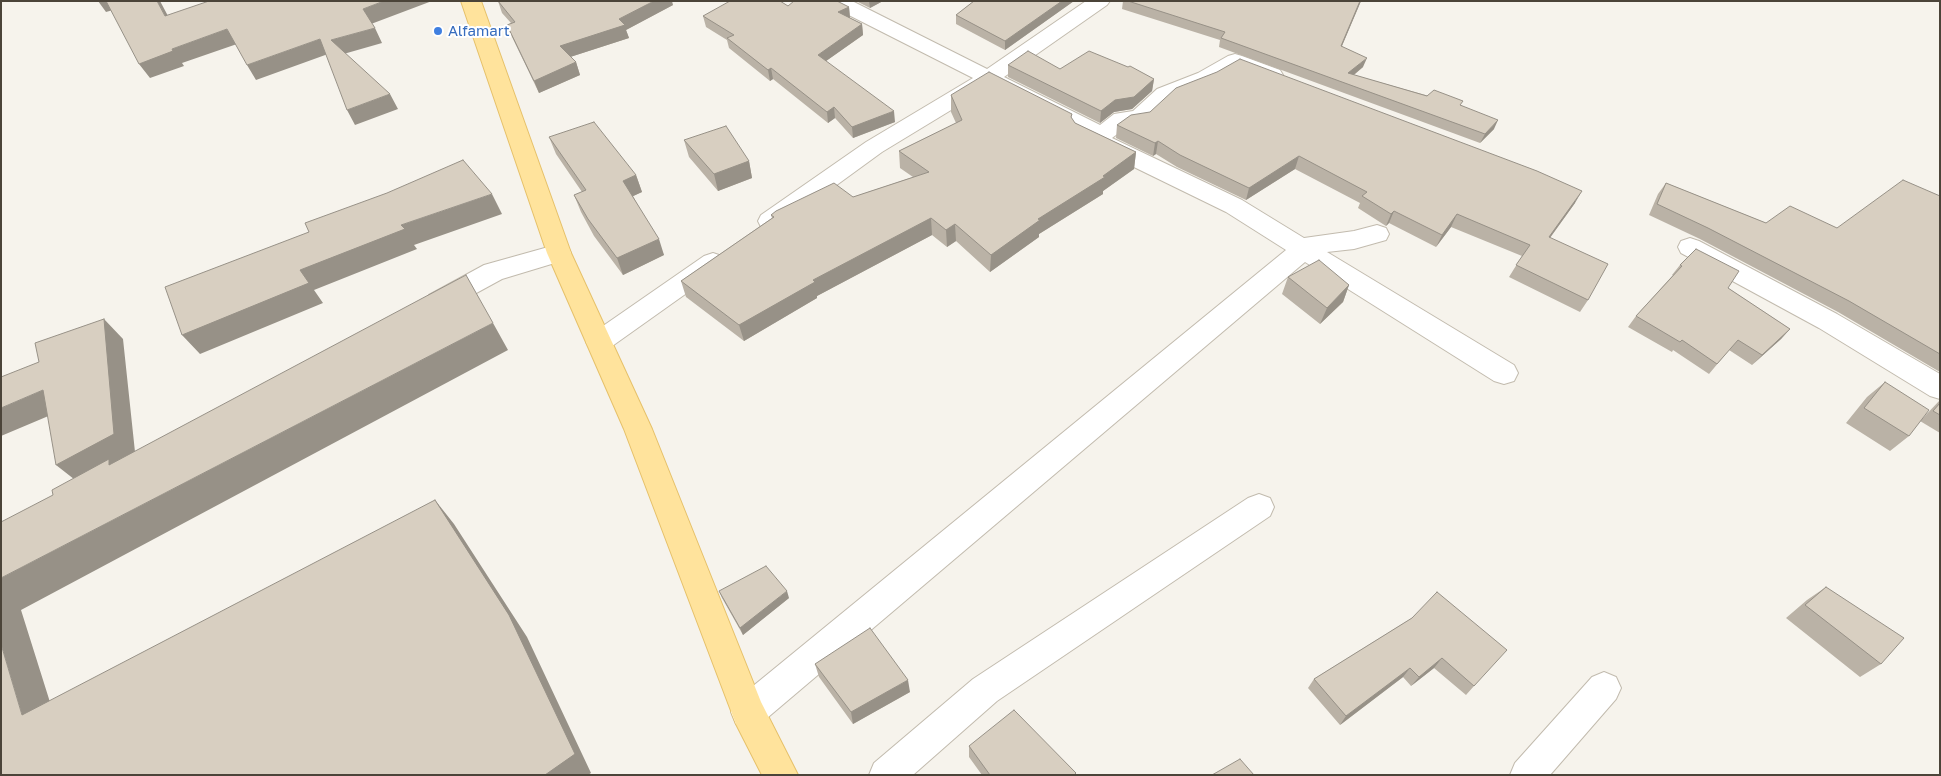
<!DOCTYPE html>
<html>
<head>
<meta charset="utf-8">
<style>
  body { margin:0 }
  #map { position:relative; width:1941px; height:776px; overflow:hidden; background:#f6f3ec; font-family:"Golos Text",sans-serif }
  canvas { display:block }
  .frame { position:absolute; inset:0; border:2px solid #4b4439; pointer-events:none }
</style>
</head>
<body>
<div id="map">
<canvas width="1941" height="776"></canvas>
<div class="frame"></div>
</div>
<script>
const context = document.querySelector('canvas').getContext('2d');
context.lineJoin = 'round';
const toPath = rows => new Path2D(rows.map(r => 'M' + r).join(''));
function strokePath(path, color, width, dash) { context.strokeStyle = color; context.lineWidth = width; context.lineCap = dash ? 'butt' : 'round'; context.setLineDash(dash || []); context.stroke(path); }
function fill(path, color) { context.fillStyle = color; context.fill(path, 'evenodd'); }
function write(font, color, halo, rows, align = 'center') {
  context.font = font + ' "Golos Text",sans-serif'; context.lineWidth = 4; context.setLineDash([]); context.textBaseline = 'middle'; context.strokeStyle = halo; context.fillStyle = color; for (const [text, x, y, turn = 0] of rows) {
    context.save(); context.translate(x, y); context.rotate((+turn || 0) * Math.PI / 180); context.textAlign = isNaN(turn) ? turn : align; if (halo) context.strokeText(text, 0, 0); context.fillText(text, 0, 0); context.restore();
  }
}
const minor = toPath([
  [826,1,852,1,987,69,1086,1,1110,1,1107,5,1004,77,1100,125,1114,114,1133,111,1157,89,1198,73,1228,56,1235,54,1242,56,1280,70,1283,75,1280,80,1272,82,1237,69,1214,83,1173,99,1147,123,1128,126,1112,138,1242,200,1304,238,1354,231,1377,225,1386,228,1389,234,1386,240,1354,249,1327,252,1514,365,1518,373,1514,381,1504,384,1494,381,1305,262,760,724,748,729,736,724,731,712,736,700,1286,250,1226,212,1095,148,1092,143,1094,140,989,87,882,152,779,227,770,230,761,227,758,221,761,215,866,142,973,78,829,5,826,1],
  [1690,238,1699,241,1837,314,1940,374,1940,399,1930,396,1819,328,1681,253,1678,247,1681,241,1690,238],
  [559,244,568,247,571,253,568,259,502,279,447,309,438,312,429,309,425,302,429,295,484,265,559,244],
  [713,253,722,256,726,262,722,268,608,349,599,352,590,349,586,342,590,335,704,256,713,253],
  [1259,494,1270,498,1274,507,1270,516,997,701,913,775,869,775,874,763,973,679,1248,498,1259,494],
  [1604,672,1616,677,1621,688,1616,699,1550,775,1510,775,1515,763,1592,677,1604,672]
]);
const major = toPath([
  [461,1,481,1,571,253,652,429,761,702,798,775,762,775,736,724,624,429,547,253,461,1]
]);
strokePath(minor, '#c2bbae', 2);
strokePath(major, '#e6c16a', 2);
fill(minor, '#fff');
fill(major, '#ffe39c');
fill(toPath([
  [498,1,673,5,626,30,629,38,570,57,576,62,580,75,539,93,512,37,507,25,511,23,502,13],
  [856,1,883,1,870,8],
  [974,1,1074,1,1005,50,956,24,956,15],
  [1123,1,1361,1,1342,46,1363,67,1354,75,1461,105,1494,129,1480,143,1219,47,1220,40,1122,9],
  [788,6,849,7,850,18,862,24,863,35,826,61,895,122,853,138,835,118,828,123,773,79,770,81,729,48,727,40,706,27,703,16],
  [1008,65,1060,69,1154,79,1152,91,1132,109,1114,112,1100,123,1008,77],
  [951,95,1072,114,1071,118,1075,123,1136,152,1134,169,1103,191,1103,194,1039,234,1039,237,990,272,956,241,947,247,932,235,817,296,817,298,744,341,686,297,681,281,772,218,771,215,853,197,913,177,900,168,899,151,956,123,951,112],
  [1117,125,1575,203,1550,238,1588,300,1580,312,1509,277,1522,256,1451,227,1436,247,1389,223,1386,226,1358,208,1360,203,1295,169,1246,200,1177,167,1156,154,1153,156,1116,138],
  [549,137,636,175,642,192,633,196,664,255,623,275,594,236,581,212,574,195,582,192,556,154],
  [684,140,749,161,752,178,718,191,689,157],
  [1666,183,1766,223,1837,228,1940,196,1940,372,1838,312,1700,239,1649,215,1658,194],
  [1680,265,1728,288,1790,329,1781,339,1752,365,1729,350,1709,374,1673,350,1672,352,1628,327,1636,316,1673,275,1672,275],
  [1288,277,1349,285,1343,302,1320,324,1282,294],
  [1885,382,1921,420,1940,400,1940,433,1920,421,1909,436,1890,451,1846,423,1867,397],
  [1826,587,1881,664,1860,677,1786,618,1807,600],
  [719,591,789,598,743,635,722,598],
  [1412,618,1474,686,1466,695,1434,668,1411,686,1403,677,1340,725,1308,688,1314,679],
  [815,664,910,692,853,724,819,677],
  [969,746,1076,773,1076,775,982,775,969,757]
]), '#bab2a6');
fill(toPath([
  [98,1,107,1,113,10,106,12],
  [157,1,160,1,176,31,165,16],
  [384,1,432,1,371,24,363,9],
  [654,1,672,1,673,5,626,30,629,38,564,59,560,46,619,19],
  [869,1,883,1,870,8],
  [1062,1,1074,1,1005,50,1005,41],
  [1360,1,1361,1,1338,55,1341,46],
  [849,7,850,18,839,23,838,12],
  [862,24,863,35,819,66,818,55],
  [375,28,382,43,340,55,331,40],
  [227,29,237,44,182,63,184,66,150,78,139,64,172,49],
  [320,39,328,54,256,80,247,65],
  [1367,58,1363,67,1345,82,1348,73],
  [576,62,580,75,539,93,534,81],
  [771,68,773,79,770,81,768,70],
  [1154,79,1152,91,1132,109,1114,112,1100,123,1101,111,1115,100],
  [390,94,398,109,355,125,347,110],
  [834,107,835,118,828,123,827,112],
  [894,111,895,122,853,138,852,127],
  [1498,120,1494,129,1480,143,1485,134],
  [1158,141,1156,154,1153,156,1155,143],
  [1136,152,1134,169,1103,191,1103,194,1039,234,1039,237,990,272,991,255,1038,219],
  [1299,156,1295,169,1246,200,1249,188],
  [749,161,752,178,718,191,714,174],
  [636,175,642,192,629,198,623,181],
  [1582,191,1575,203,1541,250,1549,237],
  [492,194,502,214,414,245,417,249,314,290,323,303,200,354,182,335,300,270,401,225],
  [1394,211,1389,223,1386,226,1391,214],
  [1457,214,1451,227,1436,247,1442,235],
  [931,218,932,235,817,296,817,298,744,341,739,325,813,280],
  [955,224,956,241,947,247,946,230],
  [659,239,664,255,623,275,617,258],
  [1349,285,1343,302,1320,324,1327,308],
  [104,319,123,339,135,452,79,483,56,465],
  [493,323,508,350,21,610,60,734,22,715,1,644,1,578],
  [1790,329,1781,339,1752,365,1762,355],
  [43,390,65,409,1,436,1,408],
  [435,500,454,524,527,637,591,773,588,775,545,775],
  [787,591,789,598,743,635,740,628],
  [1442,658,1434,668,1411,686,1419,677],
  [1410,668,1403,677,1340,725,1346,716],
  [908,680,910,692,853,724,851,712]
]), '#979187');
const building = toPath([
  [106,1,157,1,165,16,209,1,384,1,363,9,375,28,331,40,390,94,347,110,320,39,247,65,227,29,172,49,173,51,139,64,106,1],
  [498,1,654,1,619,19,625,25,560,46,576,62,534,81,507,25,515,22,498,1],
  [730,1,780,1,788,6,794,1,837,1,849,7,838,12,862,24,818,55,894,111,852,127,834,107,827,112,771,68,768,70,727,38,734,35,703,16,730,1],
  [974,1,1062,1,1005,41,956,15,974,1],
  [1128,1,1360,1,1341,46,1367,58,1348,73,1427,96,1434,90,1463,101,1460,105,1498,120,1485,134,1221,38,1225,32,1128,1],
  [1028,51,1060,69,1089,51,1128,67,1130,66,1154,79,1134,97,1115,100,1101,111,1008,65,1028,51],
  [1240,59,1537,171,1582,191,1549,237,1608,264,1588,300,1516,265,1530,245,1457,214,1442,235,1394,211,1391,214,1362,196,1367,192,1299,156,1249,188,1180,155,1158,141,1155,143,1117,125,1131,115,1150,112,1176,88,1217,72,1240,59],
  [989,72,1072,114,1071,117,1075,123,1136,152,1103,176,1105,177,1038,219,1040,220,991,255,955,224,946,230,931,218,813,280,815,282,739,325,681,281,774,217,771,215,776,211,834,183,853,197,929,172,899,151,962,120,951,95,989,72],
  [594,122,636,175,623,181,659,239,617,258,588,219,574,195,586,190,549,137,594,122],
  [726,126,749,161,714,174,684,140,726,126],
  [463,160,492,194,401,225,405,229,300,270,309,283,182,335,165,287,309,232,305,223,387,193,463,160],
  [1903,180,1940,196,1940,354,1849,301,1708,228,1657,204,1666,183,1766,223,1790,206,1837,228,1903,180],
  [1696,249,1739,271,1728,288,1790,329,1762,355,1738,340,1717,364,1682,340,1680,342,1636,316,1682,266,1680,265,1696,249],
  [1319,260,1349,285,1327,308,1288,277,1319,260],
  [466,275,493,323,1,578,1,522,53,495,52,490,109,459,109,465,466,275],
  [104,319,114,434,56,465,43,390,1,408,1,377,39,362,35,343,104,319],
  [1885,382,1929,410,1909,436,1864,408,1885,382],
  [1940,403,1940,415,1933,411,1940,403],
  [435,500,509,615,575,754,545,775,1,775,1,644,22,715,435,500],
  [766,566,787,591,740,628,719,591,766,566],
  [1826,587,1904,638,1881,664,1805,605,1826,587],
  [1437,592,1507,650,1474,686,1442,658,1419,677,1410,668,1346,716,1314,679,1412,618,1437,592],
  [870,628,908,680,851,712,815,664,870,628],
  [1014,710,1076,773,1074,775,990,775,969,746,1014,710],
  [1240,759,1254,775,1212,775,1240,759]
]);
fill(building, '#d8cfc1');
strokePath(building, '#979187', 1);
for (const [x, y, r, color] of [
  [438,31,5,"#3f7fe0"]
]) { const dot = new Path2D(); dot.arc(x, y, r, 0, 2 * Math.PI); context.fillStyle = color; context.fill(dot); strokePath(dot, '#fff', 2); }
write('15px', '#366cbe', '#fff', [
  ["Alfamart",448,31]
], 'left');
</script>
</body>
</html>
